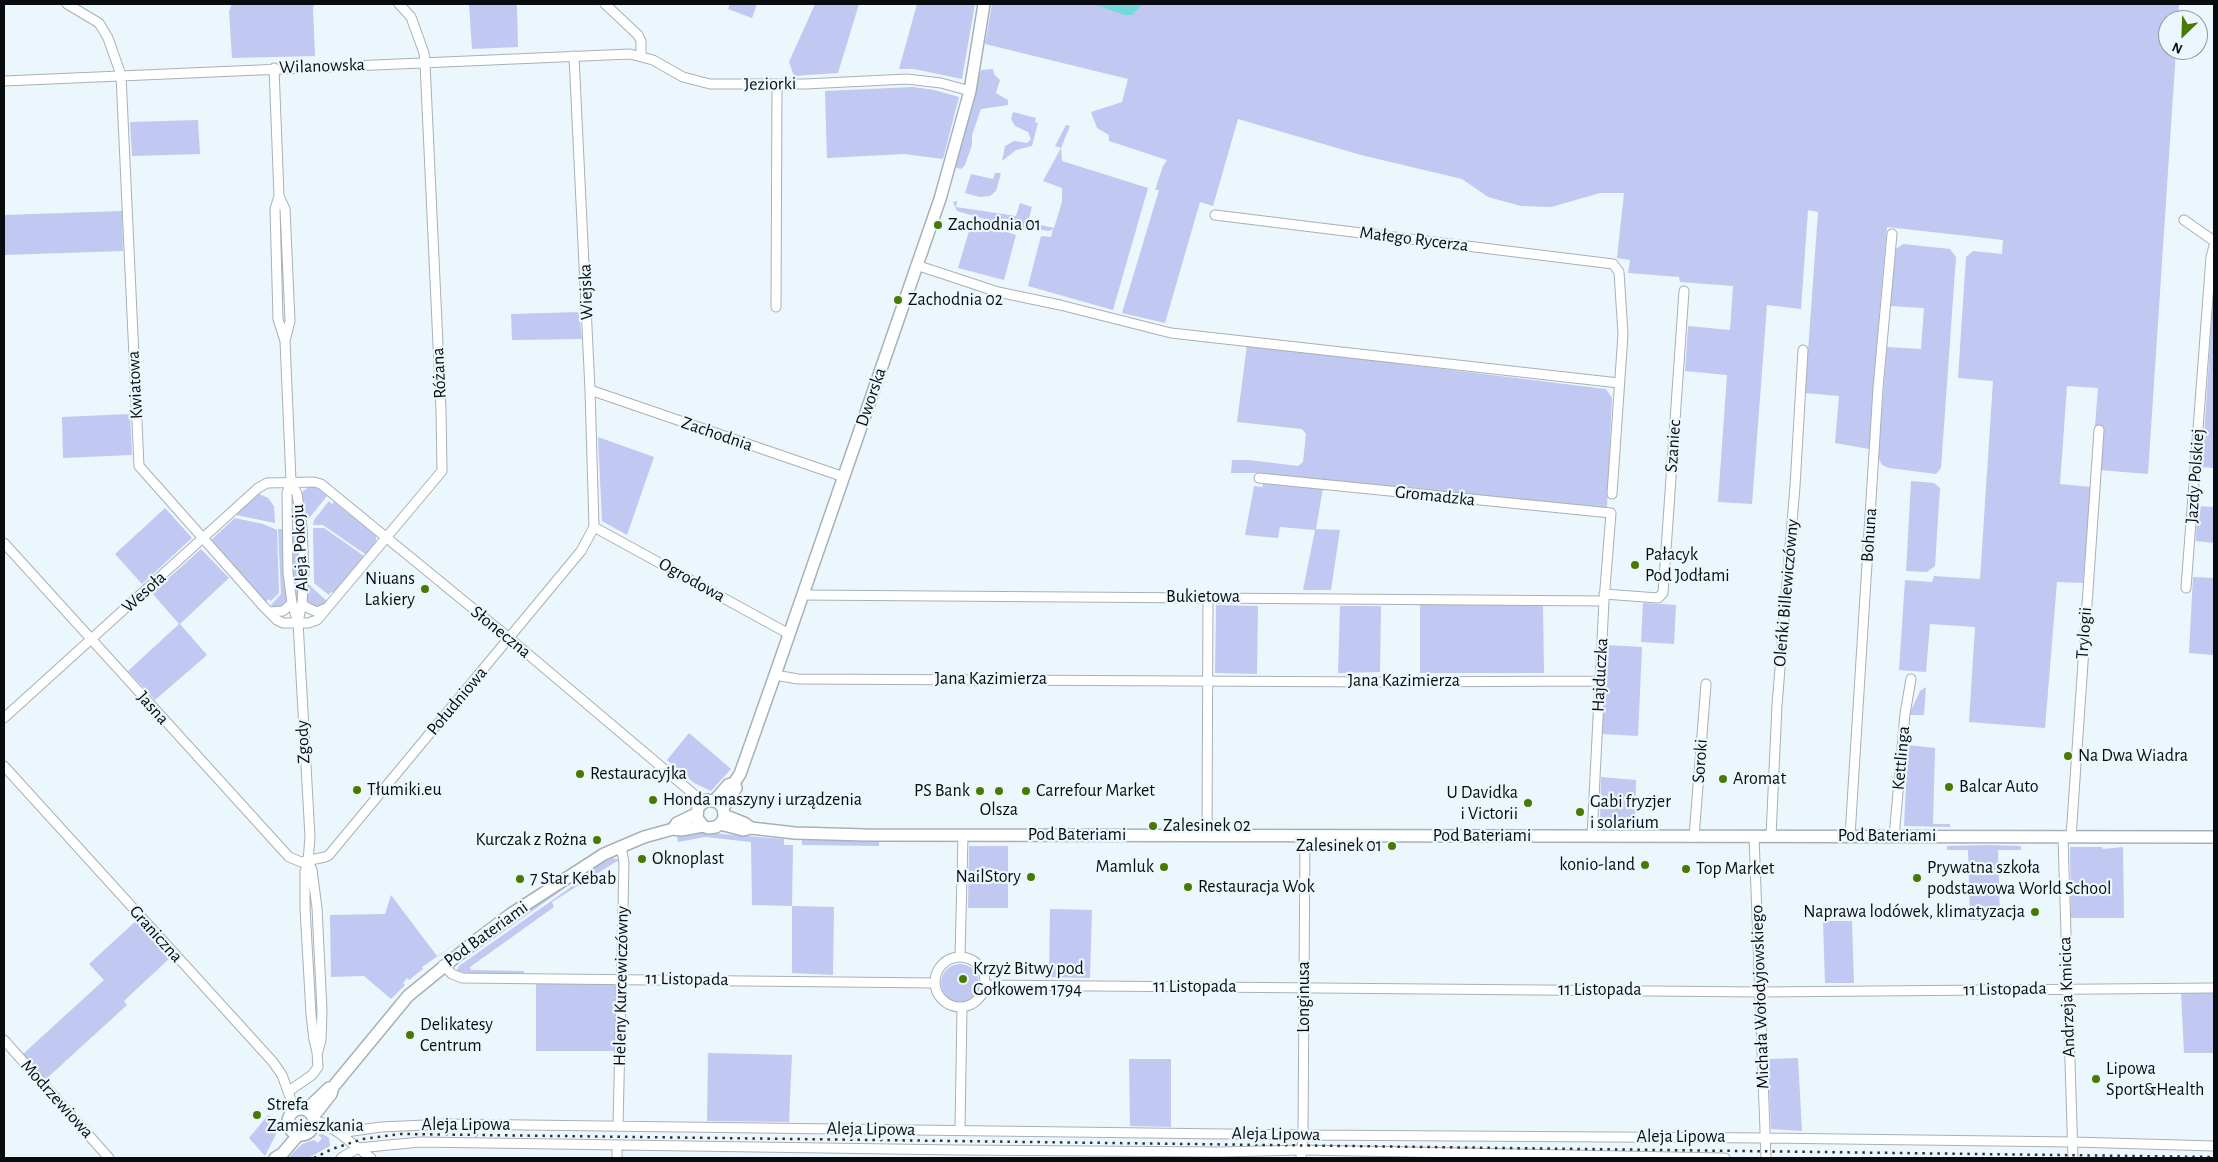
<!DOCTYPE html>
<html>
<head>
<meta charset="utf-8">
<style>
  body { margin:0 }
  #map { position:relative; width:2218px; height:1162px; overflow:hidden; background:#ebf6fd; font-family:"Alegreya Sans",sans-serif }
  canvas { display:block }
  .frame { position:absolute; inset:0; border:5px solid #090c0e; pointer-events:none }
  .north { position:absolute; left:2158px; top:10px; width:50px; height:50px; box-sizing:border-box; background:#ebf6fd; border:1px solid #91989d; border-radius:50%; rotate:204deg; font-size:14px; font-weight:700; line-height:20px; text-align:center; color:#090c0e }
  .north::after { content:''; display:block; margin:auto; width:18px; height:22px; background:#487901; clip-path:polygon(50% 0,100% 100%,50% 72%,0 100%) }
</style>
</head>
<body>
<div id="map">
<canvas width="2218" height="1162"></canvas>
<div class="frame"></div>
<div class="north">N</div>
</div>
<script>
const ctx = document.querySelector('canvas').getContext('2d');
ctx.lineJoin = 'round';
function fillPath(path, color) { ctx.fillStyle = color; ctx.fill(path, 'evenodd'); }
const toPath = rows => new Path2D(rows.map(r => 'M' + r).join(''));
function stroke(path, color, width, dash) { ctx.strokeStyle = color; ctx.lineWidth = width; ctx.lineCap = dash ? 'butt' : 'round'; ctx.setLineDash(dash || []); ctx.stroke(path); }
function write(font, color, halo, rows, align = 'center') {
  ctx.font = font + ' "Alegreya Sans",sans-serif'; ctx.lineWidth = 4.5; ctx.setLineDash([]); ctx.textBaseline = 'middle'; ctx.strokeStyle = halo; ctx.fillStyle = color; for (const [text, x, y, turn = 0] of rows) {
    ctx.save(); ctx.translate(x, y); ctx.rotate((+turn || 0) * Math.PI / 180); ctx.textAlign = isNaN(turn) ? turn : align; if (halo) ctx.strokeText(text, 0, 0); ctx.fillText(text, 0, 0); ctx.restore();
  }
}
fillPath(toPath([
  [232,4,315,4,313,7,315,56,232,58,229,11],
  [469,4,514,4,517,6,518,47,472,49],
  [730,4,757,4,752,18,728,9],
  [815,4,859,4,838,73,794,76,789,62],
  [917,4,975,4,962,79,914,69,899,69],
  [992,4,2179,4,2178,20,2168,20,2168,50,2176,50,2148,474,2099,470,2102,427,2095,426,2098,388,2067,386,2060,484,2091,487,2083,583,2057,582,2045,728,1969,722,1975,627,1930,624,1926,672,1899,670,1905,580,1932,582,1934,576,1980,579,1993,381,1958,378,1966,257,1973,251,2002,254,2003,240,1887,227,1877,342,1871,449,1869,449,1835,443,1839,396,1805,393,1818,212,1808,210,1801,309,1767,305,1752,504,1718,502,1727,375,1685,371,1688,326,1730,330,1733,286,1680,282,1679,277,1628,273,1630,260,1617,258,1624,193,1600,193,1551,207,1521,206,1488,197,1462,179,1361,155,1238,119,1213,206,1200,202,1165,323,1122,313,1159,190,1155,190,1163,166,1167,160,1109,141,1109,135,1097,128,1091,112,1122,102,1128,79,985,44],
  [993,69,994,74,1000,80,996,93,1008,100,1008,105,981,109,972,135,972,145,965,165,961,169,954,167,981,70],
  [913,87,934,90,959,97,943,159,904,154,827,158,825,91],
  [1013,112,1036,118,1035,122,1038,123,1032,146,1016,150,1002,161,1005,146,1014,141,1027,143,1031,139,1028,132,1015,126,1011,119],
  [198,120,200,154,132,156,130,122],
  [1066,125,1070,126,1061,148,1062,161,1148,188,1113,310,1028,286,1041,236,1051,237,1053,229,1049,231,1006,225,957,211,953,202,957,201,956,207,1016,216,1020,203,1032,207,1028,222,1054,228,1062,202,1062,188,1043,181,1061,148,1055,146],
  [995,173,1001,173,996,191,990,196,980,197,965,193,971,174,993,179],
  [122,211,123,251,4,255,4,215],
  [972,221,1016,235,1004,280,958,268],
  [1903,244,1950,249,1956,257,1941,468,1936,474,1889,468,1882,465,1878,457,1887,347,1921,349,1924,308,1890,306,1896,249],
  [2214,283,2214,468,2202,467],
  [579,312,582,339,512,340,511,314],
  [1247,345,1606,389,1612,398,1607,509,1256,473,1231,473,1232,460,1249,460,1298,466,1303,462,1306,434,1302,429,1237,422],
  [130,414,132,455,63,458,62,417],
  [598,437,654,457,627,535,602,521],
  [1264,481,1323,488,1316,529,1340,530,1331,590,1303,590,1315,530,1280,527,1278,538,1245,535,1254,486,1262,487],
  [1911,481,1934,483,1940,488,1935,566,1927,572,1906,571],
  [310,486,317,488,327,496,306,522,301,497,302,492],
  [257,493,268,498,274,506,275,523,236,515],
  [329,501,332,504,334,502,376,536,376,542,368,553,365,554,323,525,313,525,314,520],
  [2197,506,2214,507,2214,543,2196,541],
  [165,508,192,538,142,584,115,554],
  [235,518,263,524,277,530,279,593,271,601,268,599,266,602,211,540],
  [313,528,324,528,364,556,334,593,331,592,329,595,314,583],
  [278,529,282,529,284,573,290,601,286,614,282,617,271,605,281,594],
  [290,529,299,529,302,566,298,612,290,571],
  [201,549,229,578,180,624,207,655,155,700,128,671,179,624,152,593],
  [2193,577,2214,578,2214,655,2189,653],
  [307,583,327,601,320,609,313,607,306,601],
  [1643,603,1676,605,1674,644,1641,642],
  [1216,605,1258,606,1257,674,1215,673],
  [1420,605,1543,605,1544,673,1420,673],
  [1340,606,1381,606,1380,672,1338,673],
  [1607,645,1642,647,1638,736,1602,734],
  [1926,687,1924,715,1909,715,1920,691],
  [689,733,731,769,711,791,694,783,667,760],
  [1908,745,1935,748,1933,824,1950,824,1950,827,1904,826],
  [1601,777,1636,780,1635,825,1600,824],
  [698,832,784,839,784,845,793,845,792,906,834,907,833,975,792,973,792,906,752,905,751,842,705,837,678,842,677,837],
  [802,840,879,842,879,846,802,845],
  [1988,845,2021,846,2021,850,1998,850,2000,919,1970,920,1968,850,1947,850,1947,846],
  [969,846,1008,846,1008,908,968,908],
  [2070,847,2102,847,2103,849,2123,847,2124,918,2071,918],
  [612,858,621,860,619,880,620,863,617,861,552,902,554,907,470,967,471,970,524,971,524,973,485,974,456,972,459,966,588,875,593,867],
  [591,867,586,873,459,963,457,961],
  [391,895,437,956,460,941,422,967,423,969,409,980,407,978,403,983,405,985,391,999,364,976,331,977,330,915,385,914],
  [1050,909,1092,910,1090,978,1049,977],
  [137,920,171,957,124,1001,127,1005,46,1079,23,1054,104,980,89,964],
  [1823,921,1852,921,1854,983,1825,983],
  '941 983a19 19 0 1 1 38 0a19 19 0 1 1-38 0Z',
  [536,983,618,983,618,1051,536,1051],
  [2181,993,2214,993,2213,1053,2184,1053],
  [708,1053,792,1055,789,1122,707,1121],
  [1798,1058,1802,1131,1771,1129,1768,1059],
  [1129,1059,1171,1059,1171,1127,1130,1126],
  [268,1115,280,1126,265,1156,249,1138],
  [323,1134,329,1138,330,1146,308,1158,288,1158,302,1144,314,1140,318,1143,322,1138,318,1135]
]), '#c1c8f2');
fillPath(toPath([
  [1093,4,1139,4,1140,7,1132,15,1125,15]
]), '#74d9d8');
const minor = toPath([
  [67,4,99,23,108,38,121,75,139,466,264,607,277,620,283,623,308,623,317,620,442,471,441,410,425,63,424,53,411,17,399,4],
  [605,4,638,35,641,41,641,55],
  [274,68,279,196,275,209,278,319,285,341],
  [4,81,630,54,653,60,683,77,710,84,805,84,907,79,941,83,970,91],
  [279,196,285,209,290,321,285,341,291,481,287,493,288,573,292,603,297,620],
  [1215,215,1613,264,1619,272,1623,334,1612,494],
  [2184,220,2214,241],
  [916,265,998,292,1060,305,1171,333,1619,383],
  [776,307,777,84],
  [590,390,844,477],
  [1259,478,1611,513,1604,601,1592,836],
  [594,527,789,634],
  [4,543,289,857,301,862,325,857,329,855,581,551,594,527,590,390,574,56],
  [2186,588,2211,257,2214,246],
  [1604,594,1658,598,1663,593,1684,291],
  [803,595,1604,601],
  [302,603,306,607,317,612,326,608],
  [269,612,283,611,292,603],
  [775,675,798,679,1382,682,1599,681],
  [4,718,258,488,267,483,314,482,321,484,509,638,703,802],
  [4,766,273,1062,282,1075,295,1111],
  [1207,835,1208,597],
  [1754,836,1766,1158],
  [1771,836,1777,705,1795,486,1803,350],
  [1850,836,1878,388,1892,234],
  [1694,837,1706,684],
  [1894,837,1905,714,1911,679],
  [2063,837,2073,1158],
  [2071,837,2099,430],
  [308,861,312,870,317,908,322,1010,321,1040,318,1051],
  [960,957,963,836],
  '935 982a25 25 0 1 1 50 0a25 25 0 1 1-50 0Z',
  [443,965,452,974,462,978,935,983],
  [985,985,1760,992,2214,988],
  [4,1040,109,1158],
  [289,1091,312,1075,318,1067,317,1052,314,1040,311,1014,305,908,305,871,308,861,310,837,298,622,302,603,304,571,302,527,297,494,291,481],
  [314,1121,323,1123,339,1133,371,1158],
  [618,1126,624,863,621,846],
  [960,1130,962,1008],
  [339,1133,381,1127,448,1124,1303,1135,1766,1138,2073,1142,2214,1146],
  [341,1158,358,1148,420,1142,958,1150,1220,1152,1303,1150,1725,1158],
  [617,1158,617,1145],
  [1301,1158,1303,1135,1305,836]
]);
const tertiary = toPath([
  [714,801,728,785,734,783],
  [723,808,736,788,734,783,740,774,775,675,940,199,970,91,984,4],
  [724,815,744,823,751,828],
  [720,824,743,830,751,828,795,833,865,835,2214,837],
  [673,829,677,823,696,814],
  '288 1122a13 13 0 1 1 26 0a13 13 0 1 1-26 0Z',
  [306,1110,329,1088],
  [313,1117,331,1094,333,1087,408,996,474,942,511,914,604,854,644,837,673,829,681,830,703,826,708,828,716,827,723,821,724,815,723,808,718,802,707,800,698,807,697,818,703,826],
  [275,1158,282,1154,299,1134]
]);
stroke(minor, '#a7b1b8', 11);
stroke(tertiary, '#a7b1b8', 14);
stroke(minor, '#fff', 9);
stroke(tertiary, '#fff', 11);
stroke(toPath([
  [314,1158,332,1149,363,1139,401,1134,2214,1157]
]), '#2e3235', 2.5, [2.5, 5]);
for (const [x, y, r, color] of [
  [938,225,5,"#487901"],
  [898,300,5,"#487901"],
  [1635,565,5,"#487901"],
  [425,589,5,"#487901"],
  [2068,756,5,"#487901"],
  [580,774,5,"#487901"],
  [1723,779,5,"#487901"],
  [1949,787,5,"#487901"],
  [357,790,5,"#487901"],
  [980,791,5,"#487901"],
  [999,791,5,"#487901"],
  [1026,791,5,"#487901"],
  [653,800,5,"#487901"],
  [1528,803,5,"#487901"],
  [1580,812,5,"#487901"],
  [1153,826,5,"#487901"],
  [597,840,5,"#487901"],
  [1392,846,5,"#487901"],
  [642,859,5,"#487901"],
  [1645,865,5,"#487901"],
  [1164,867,5,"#487901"],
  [1686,869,5,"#487901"],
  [1031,877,5,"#487901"],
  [1917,878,5,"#487901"],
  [520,879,5,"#487901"],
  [1188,887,5,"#487901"],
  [2035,912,5,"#487901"],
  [963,979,5,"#487901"],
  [410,1035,5,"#487901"],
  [2096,1079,5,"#487901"],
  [257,1115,5,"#487901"]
]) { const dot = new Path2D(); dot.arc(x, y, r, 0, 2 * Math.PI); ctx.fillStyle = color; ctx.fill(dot); stroke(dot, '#ebf6fd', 2); }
write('18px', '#090c0e', '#ebf6fd', [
  ["Wilanowska",322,66,-2],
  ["Jeziorki",770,84,-1],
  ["Małego Rycerza",1414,239,7],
  ["Wiejska",586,292,-92],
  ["Różana",439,373,-93],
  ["Kwiatowa",135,385,-93],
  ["Dworska",871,397,-71],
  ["Zachodnia",717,434,19],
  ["Szaniec",1673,446,-86],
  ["Jazdy Polskiej",2195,476,-86],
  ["Gromadzka",1435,496,6],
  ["Bohuna",1869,535,-86],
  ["Aleja Pokoju",300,548,-93],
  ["Ogrodowa",692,580,29],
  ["Wesoła",144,592,-42],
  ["Oleńki Billewiczówny",1786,593,-85],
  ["Bukietowa",1203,597],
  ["Słoneczna",501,632,39],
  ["Trylogii",2084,633,-86],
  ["Hajduczka",1600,675,-87],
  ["Jana Kazimierza",991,679],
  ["Jana Kazimierza",1404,681],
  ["Południowa",457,701,-50],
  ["Jasna",153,708,48],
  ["Zgody",303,742,-93],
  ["Kettlinga",1901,758,-85],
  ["Soroki",1700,761,-86],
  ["Pod Bateriami",1077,835],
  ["Pod Bateriami",1482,836],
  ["Pod Bateriami",1887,836],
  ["Graniczna",156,934,48],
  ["Pod Bateriami",486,934,-36],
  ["11 Listopada",687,979,1],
  ["Heleny Kurcewiczówny",621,986,-89],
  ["11 Listopada",1195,987],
  ["11 Listopada",2005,989,-1],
  ["11 Listopada",1600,990],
  ["Longinusa",1304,997,-90],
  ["Michała Wołodyjowskiego",1760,997,-92],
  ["Andrzeja Kmicica",2067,997,-92],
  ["Modrzewiowa",57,1099,48],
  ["Aleja Lipowa",466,1125],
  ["Aleja Lipowa",871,1129,1],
  ["Aleja Lipowa",1276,1134,1],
  ["Aleja Lipowa",1681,1137]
]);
write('18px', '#090c0e', '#ebf6fd', [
  ["Zachodnia 01",948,225],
  ["Zachodnia 02",908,300],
  ["Pałacyk",1645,555],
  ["Pod Jodłami",1645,576],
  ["Niuans",415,579,"right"],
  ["Lakiery",415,600,"right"],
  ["Na Dwa Wiadra",2078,756],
  ["Restauracyjka",590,774],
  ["Aromat",1733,779],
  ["Balcar Auto",1959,787],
  ["Tłumiki.eu",367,790],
  ["PS Bank",970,791,"right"],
  ["Carrefour Market",1036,791],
  ["U Davidka",1518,793,"right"],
  ["i Victorii",1518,814,"right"],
  ["Honda maszyny i urządzenia",663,800],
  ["Gabi fryzjer",1590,802],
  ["i solarium",1590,823],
  ["Olsza",999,810,"center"],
  ["Zalesinek 02",1163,826],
  ["Kurczak z Rożna",587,840,"right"],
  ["Zalesinek 01",1382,846,"right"],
  ["Oknoplast",652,859],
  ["konio-land",1635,865,"right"],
  ["Mamluk",1154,867,"right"],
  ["Prywatna szkoła",1927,868],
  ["podstawowa World School",1927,889],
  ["Top Market",1696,869],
  ["NailStory",1021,877,"right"],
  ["7 Star Kebab",530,879],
  ["Restauracja Wok",1198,887],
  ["Naprawa lodówek, klimatyzacja",2025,912,"right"],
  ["Krzyż Bitwy pod",973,969],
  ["Gołkowem 1794",973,990],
  ["Delikatesy",420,1025],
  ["Centrum",420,1046],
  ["Lipowa",2106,1069],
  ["Sport&Health",2106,1090],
  ["Strefa",267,1105],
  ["Zamieszkania",267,1126]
], 'left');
</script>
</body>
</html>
